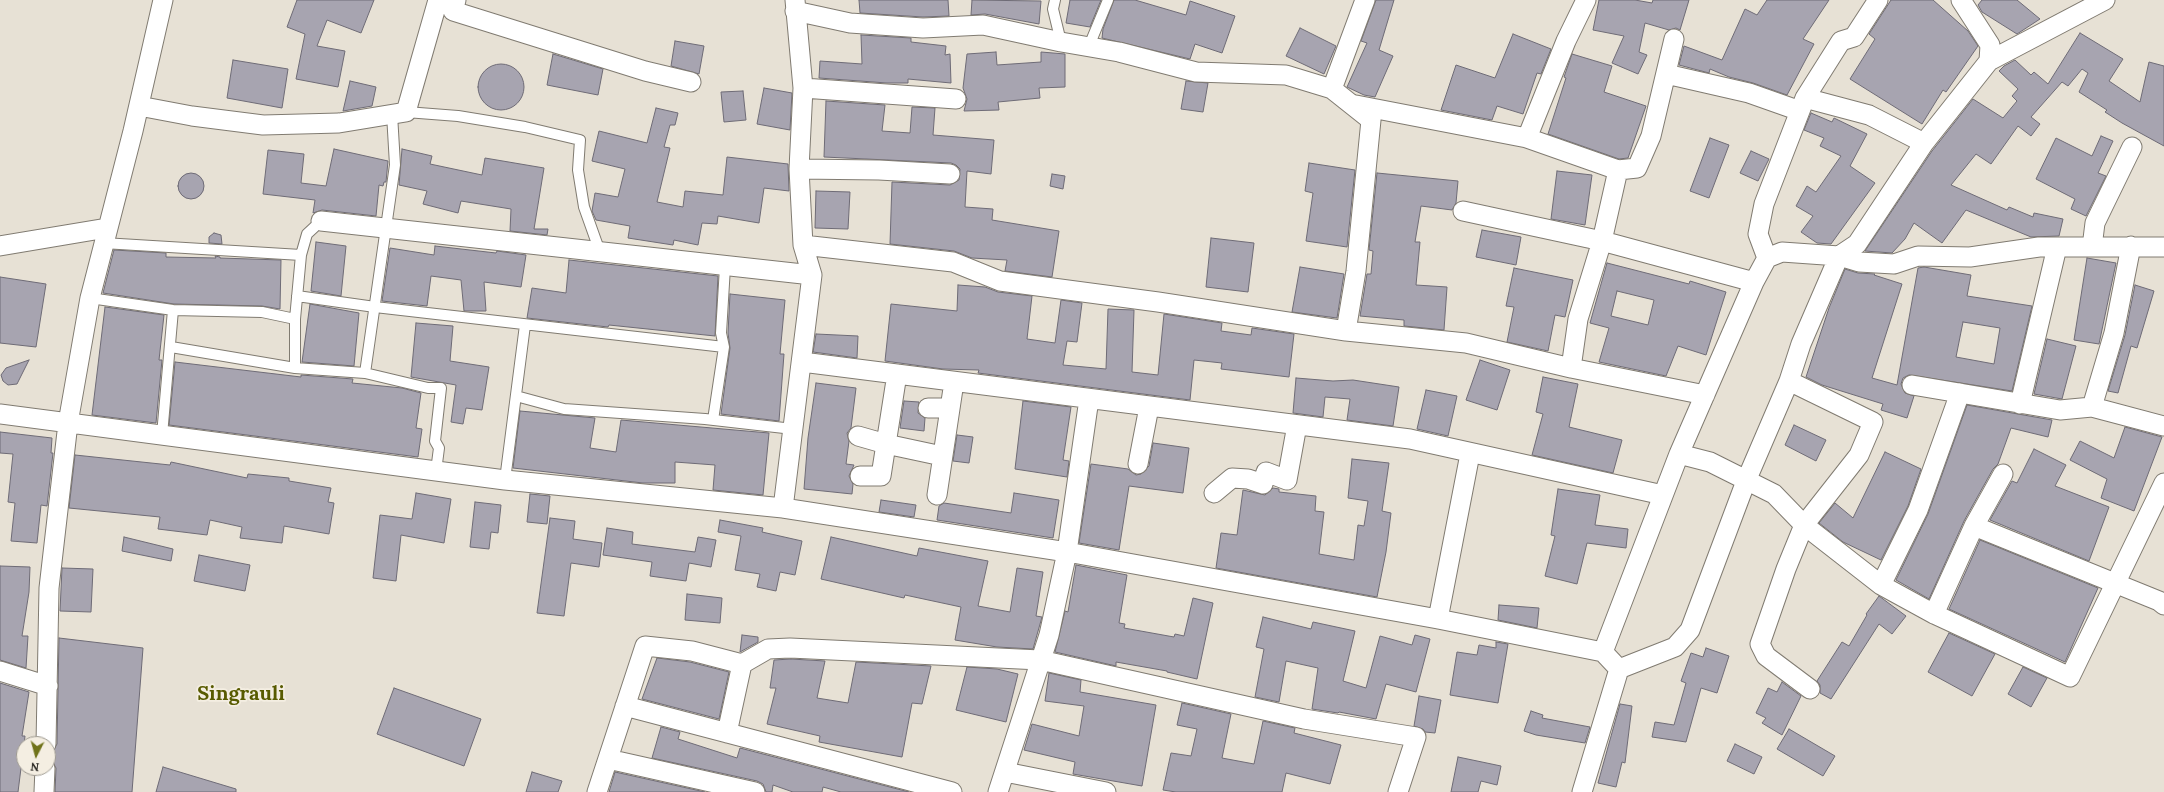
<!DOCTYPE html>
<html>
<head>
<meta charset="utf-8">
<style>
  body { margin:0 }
  #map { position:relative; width:2164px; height:792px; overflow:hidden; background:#e7e1d5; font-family:Lora,serif }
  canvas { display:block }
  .north { position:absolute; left:16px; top:736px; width:40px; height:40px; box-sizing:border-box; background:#f4eee2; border:1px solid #9e9a91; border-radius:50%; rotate:186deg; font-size:11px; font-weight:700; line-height:16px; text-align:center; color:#1e1c18 }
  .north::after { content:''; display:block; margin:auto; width:14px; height:18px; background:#70731a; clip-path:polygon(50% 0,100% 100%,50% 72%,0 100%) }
</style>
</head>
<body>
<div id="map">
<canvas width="2164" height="792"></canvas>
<div class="north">N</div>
</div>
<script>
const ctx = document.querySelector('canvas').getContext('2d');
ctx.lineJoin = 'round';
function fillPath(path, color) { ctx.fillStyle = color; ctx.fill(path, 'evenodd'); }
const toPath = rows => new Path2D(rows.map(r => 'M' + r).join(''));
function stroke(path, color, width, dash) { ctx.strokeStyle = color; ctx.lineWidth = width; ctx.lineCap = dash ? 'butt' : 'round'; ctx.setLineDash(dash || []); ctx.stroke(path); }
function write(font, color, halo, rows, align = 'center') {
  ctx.font = font + ' Lora,serif'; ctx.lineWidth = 3.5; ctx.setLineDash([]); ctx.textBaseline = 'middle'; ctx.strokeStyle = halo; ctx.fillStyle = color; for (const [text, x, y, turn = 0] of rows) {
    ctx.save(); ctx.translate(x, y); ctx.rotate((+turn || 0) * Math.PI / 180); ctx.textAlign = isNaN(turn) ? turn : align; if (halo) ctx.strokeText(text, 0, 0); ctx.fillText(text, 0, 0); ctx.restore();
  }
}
const building = toPath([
  [297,0,374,0,361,33,327,20,317,46,345,51,338,87,296,79,305,34,287,27,297,0],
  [859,0,948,0,949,16,923,17,860,13,859,0],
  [972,0,1041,1,1039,24,985,14,971,15,972,0],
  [1070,0,1101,0,1090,27,1066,23,1070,0],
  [1114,0,1135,0,1186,15,1190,1,1235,16,1222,53,1195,44,1190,59,1102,38,1103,29,1114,0],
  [1376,0,1394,0,1379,50,1393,56,1375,97,1364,95,1347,87,1367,43,1361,41,1376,0],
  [1599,0,1635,0,1652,3,1653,0,1689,0,1680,30,1676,28,1669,30,1645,23,1639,52,1647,55,1638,74,1612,63,1624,36,1593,30,1599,0],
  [1767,0,1829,0,1803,39,1814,44,1787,95,1753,83,1729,77,1710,69,1709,73,1679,65,1684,46,1722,60,1745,9,1757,15,1767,0],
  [1891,0,1933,0,1968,31,1978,46,1946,92,1943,90,1922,124,1850,79,1875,39,1869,34,1891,0],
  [1982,0,2017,0,2040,19,2017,34,1982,12,1978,5,1982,0],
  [1300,28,1336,46,1324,74,1286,56,1300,28],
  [2080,33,2123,59,2109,81,2140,102,2149,62,2164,66,2164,146,2122,123,2105,112,2107,110,2079,92,2088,73,2082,69,2068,86,2062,82,2031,117,2040,124,2031,136,2018,126,1991,164,1976,154,1951,185,2007,210,2009,207,2033,217,2034,213,2063,219,2059,236,2031,237,1966,210,1942,243,1914,223,1905,239,1892,253,1865,251,1932,151,1973,99,2003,118,2017,101,2012,96,2018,89,1999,71,2004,66,2015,60,2031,75,2034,72,2048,84,2080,33],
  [1513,34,1551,49,1541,74,1537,73,1523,114,1497,106,1492,120,1441,110,1456,65,1495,78,1513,34],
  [861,35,911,38,911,42,946,46,945,55,950,54,951,83,908,79,908,83,887,83,819,78,820,61,862,64,861,35],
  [675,41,704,46,699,74,671,66,675,41],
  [996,52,997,65,1041,62,1041,52,1065,54,1065,87,1039,88,1040,98,998,102,999,110,964,111,967,99,963,88,967,54,996,52],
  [553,54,603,69,598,95,547,85,553,54],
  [1572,54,1612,66,1604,92,1646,106,1628,158,1619,159,1548,134,1566,78,1564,77,1572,54],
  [233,60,288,69,282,108,227,98,233,60],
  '478 87a23 23 0 1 1 46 0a23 23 0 1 1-46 0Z',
  [350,81,376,87,372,106,343,111,350,81],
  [1186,81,1208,83,1203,112,1181,109,1186,81],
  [764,88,792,93,790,130,757,124,764,88],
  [743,91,746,120,724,122,721,92,743,91],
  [826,101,885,105,882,131,910,133,912,107,935,108,933,135,994,140,991,174,967,171,965,207,993,209,992,220,1059,231,1052,277,1005,271,1007,260,972,258,954,251,890,244,892,182,950,185,959,180,960,169,956,165,951,163,824,157,826,101],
  [656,108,678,113,675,125,670,125,664,147,670,148,657,202,683,207,685,191,723,195,727,157,788,164,789,191,764,188,759,223,718,216,717,224,702,223,698,245,674,240,673,245,628,238,630,226,596,220,592,211,595,193,618,197,625,169,592,161,599,131,647,143,656,108],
  [1811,113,1832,122,1834,118,1867,134,1850,166,1875,183,1831,244,1817,243,1801,232,1813,216,1796,206,1807,186,1816,192,1841,156,1820,146,1824,138,1804,130,1811,113],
  [2101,136,2113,141,2098,173,2106,176,2086,216,2071,209,2075,199,2036,179,2056,138,2092,156,2101,136],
  [1710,138,1729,145,1709,198,1690,191,1710,138],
  [334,149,388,161,386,182,384,182,383,186,379,185,376,216,322,210,313,213,315,200,263,194,268,150,304,154,301,183,326,186,334,149],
  [402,149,432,156,430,164,482,175,485,158,544,168,534,229,548,229,547,235,510,231,511,209,461,201,458,213,423,204,427,191,399,185,402,149],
  [1751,151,1769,159,1758,181,1740,173,1751,151],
  [1309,163,1355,170,1347,247,1306,241,1313,193,1305,191,1309,163],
  [1557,171,1592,175,1585,225,1551,219,1557,171],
  '178 186a13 13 0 1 1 26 0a13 13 0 1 1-26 0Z',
  [1377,173,1458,181,1456,203,1452,210,1421,206,1415,242,1420,242,1416,285,1447,287,1444,330,1404,326,1404,320,1360,316,1367,274,1371,274,1373,251,1369,250,1377,173],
  [1052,174,1065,176,1063,189,1050,186,1052,174],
  [816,191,850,192,848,229,815,228,816,191],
  [1482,230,1521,237,1516,265,1476,257,1482,230],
  [214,233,221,235,222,244,209,243,209,237,214,233],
  [1211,238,1254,243,1248,292,1206,287,1211,238],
  [316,242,346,246,341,296,311,291,316,242],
  [435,246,496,253,497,251,526,255,521,287,484,282,486,311,464,311,461,280,431,276,427,306,382,301,390,248,434,255,435,246],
  [114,250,166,253,166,257,216,258,215,256,220,257,220,258,281,260,280,309,262,306,174,304,103,293,114,250],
  [2087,258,2116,263,2099,344,2074,340,2087,258],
  [569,260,718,276,715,336,609,325,608,327,527,318,532,288,566,293,569,260],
  [1607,263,1689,284,1690,281,1726,292,1706,355,1678,346,1666,376,1599,362,1609,328,1590,323,1607,263],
  [1617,291,1654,300,1648,325,1611,316,1617,291],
  [1300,267,1344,274,1337,318,1292,312,1300,267],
  [1924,267,1971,275,1967,296,2032,306,2012,391,1909,375,1903,378,1901,384,1905,393,1914,396,1907,418,1881,410,1883,404,1822,385,1806,377,1829,308,1845,269,1858,273,1875,274,1874,275,1902,284,1872,378,1897,385,1918,268,1924,267],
  [1963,322,2000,328,1994,364,1956,357,1963,322],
  [1514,268,1573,280,1565,317,1555,315,1548,351,1507,342,1514,307,1506,306,1514,268],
  [0,277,46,284,36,347,0,343,0,277],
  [958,285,985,287,998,292,1032,296,1027,339,1055,343,1061,300,1082,303,1077,342,1067,341,1063,365,1106,369,1108,309,1134,310,1132,372,1158,375,1164,314,1222,323,1221,331,1251,335,1252,328,1294,334,1289,377,1221,369,1222,363,1194,360,1190,400,978,373,979,370,943,369,885,361,891,304,957,311,958,285],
  [2135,285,2154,291,2137,348,2131,346,2118,393,2108,391,2125,335,2135,285],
  [730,294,785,300,780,354,784,354,779,421,721,414,730,348,728,333,730,294],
  [310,304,359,313,354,366,302,362,310,304],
  [105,307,164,315,159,360,162,360,156,423,92,415,105,307],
  [416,323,453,326,450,361,489,367,482,410,466,408,463,424,451,422,456,385,411,377,416,323],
  [816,334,858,336,857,358,813,352,816,334],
  [2047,339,2076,346,2062,399,2034,394,2047,339],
  [29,360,17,384,8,385,3,381,1,375,6,368,29,360],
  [1480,360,1510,370,1497,410,1466,400,1480,360],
  [175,362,301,377,301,375,353,379,352,383,402,388,421,393,416,428,422,429,418,457,169,425,175,362],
  [1543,377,1578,384,1569,427,1622,440,1613,473,1532,455,1543,414,1536,412,1543,377],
  [1296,378,1333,381,1353,380,1399,387,1393,426,1347,420,1350,399,1325,397,1323,417,1293,413,1296,378],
  [816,383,856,388,851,428,847,433,849,441,846,464,854,465,849,476,853,484,852,494,804,489,808,438,816,383],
  [1426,390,1457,396,1448,436,1417,429,1426,390],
  [904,401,919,402,918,413,925,418,924,431,900,428,904,401],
  [1023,401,1071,407,1063,460,1069,461,1067,477,1015,469,1023,401],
  [1967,405,2052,420,2048,437,2011,428,1998,464,1993,469,1964,521,1929,599,1896,580,1928,514,1967,405],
  [520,411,595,418,590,448,616,452,621,420,769,433,763,495,713,490,715,465,675,462,675,483,643,483,513,468,520,411],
  [1794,425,1826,440,1816,461,1785,445,1794,425],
  [2125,427,2162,437,2134,511,2101,498,2107,479,2070,460,2080,441,2114,458,2125,427],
  [0,432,52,438,51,453,53,453,47,506,41,505,37,543,11,541,15,503,8,502,13,454,0,453,0,432],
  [957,435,973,437,969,463,953,461,957,435],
  [1153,443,1189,448,1183,493,1129,486,1119,550,1079,543,1091,464,1128,469,1136,475,1141,474,1149,466,1153,443],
  [2034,449,2066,465,2055,486,2109,507,2089,561,1990,520,2012,481,2017,483,2034,449],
  [1885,452,1921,469,1908,506,1881,560,1843,542,1819,523,1835,503,1853,518,1885,452],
  [75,455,170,465,171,462,247,478,248,474,289,478,289,481,331,488,328,502,334,503,329,534,284,526,282,543,240,538,242,527,210,520,207,535,158,529,160,517,69,508,75,455],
  [1352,459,1389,463,1382,511,1391,513,1386,552,1377,597,1216,568,1221,533,1237,535,1243,490,1265,495,1273,488,1279,489,1279,492,1316,496,1315,511,1324,512,1319,554,1354,560,1358,525,1364,526,1368,501,1348,498,1352,459],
  [1558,489,1600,495,1595,525,1628,529,1626,548,1587,543,1577,584,1545,576,1555,536,1551,535,1558,489],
  [416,493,451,499,444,543,401,535,396,581,373,578,380,515,412,519,416,493],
  [1014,493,1059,500,1053,538,937,520,939,506,944,503,1011,513,1014,493],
  [530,494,550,496,547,524,527,522,530,494],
  [881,500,916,505,914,517,879,512,881,500],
  [475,502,501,505,498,533,491,532,489,549,470,547,475,502],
  [550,518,575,521,573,539,602,543,599,567,571,563,564,616,537,613,550,518],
  [720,520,763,528,762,532,802,541,795,575,780,572,776,591,757,587,760,574,735,570,741,536,718,532,720,520],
  [607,528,633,532,632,544,695,552,698,537,716,540,711,567,689,563,686,581,650,576,652,562,603,555,607,528],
  [124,537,173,549,171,561,122,551,124,537],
  [831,537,917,556,919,548,988,561,978,606,1010,612,1017,568,1043,572,1036,616,1042,617,1033,649,997,647,955,640,961,607,905,595,904,598,821,579,831,537],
  [1980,540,2098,588,2065,662,1949,609,1980,540],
  [199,555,250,565,245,591,194,581,199,555],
  [1076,565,1127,575,1119,623,1125,624,1124,628,1174,637,1175,634,1184,636,1193,598,1213,603,1197,679,1167,672,1167,671,1116,662,1116,666,1055,652,1065,611,1068,612,1076,565],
  [0,566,30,567,29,592,22,636,28,636,26,668,0,660,0,566],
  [62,568,93,569,91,612,60,611,62,568],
  [687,594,722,598,720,623,685,620,687,594],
  [1879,596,1906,616,1892,634,1879,624,1831,699,1820,693,1820,685,1817,681,1842,642,1849,646,1867,615,1866,614,1879,596],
  [1499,605,1539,608,1537,628,1498,620,1499,605],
  [1263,617,1311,629,1313,622,1355,631,1343,681,1366,688,1380,636,1412,645,1415,635,1430,639,1416,692,1386,684,1376,719,1339,712,1338,713,1312,709,1318,668,1286,661,1279,702,1255,697,1264,649,1256,647,1263,617],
  [1949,633,1995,654,1972,696,1928,672,1949,633],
  [742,635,758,637,758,642,740,652,742,635],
  [59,638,143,648,132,792,55,792,56,768,51,759,52,753,57,744,59,638],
  [1496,642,1508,644,1498,703,1450,695,1457,652,1477,655,1479,645,1496,648,1496,642],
  [1706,648,1729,656,1717,693,1701,688,1686,742,1652,737,1655,722,1674,725,1686,683,1681,681,1691,653,1703,657,1706,648],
  [657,658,690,662,729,672,719,719,642,699,657,658],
  [791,659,825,661,817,698,848,703,856,662,931,666,922,704,912,703,902,757,819,742,820,736,767,724,776,688,770,688,774,660,791,659],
  [967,667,997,669,1018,674,1006,722,956,710,967,667],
  [2023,667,2047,678,2031,707,2008,694,2023,667],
  [1049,673,1081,680,1080,692,1156,705,1142,786,1073,774,1075,762,1024,750,1032,724,1079,736,1084,706,1045,701,1049,673],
  [1782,682,1801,696,1782,735,1762,723,1766,718,1756,713,1768,688,1777,692,1782,682],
  [0,683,29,692,22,736,25,736,18,792,0,792,0,683],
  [394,688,481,719,464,766,377,734,394,688],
  [1419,696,1441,700,1435,733,1425,732,1423,729,1414,726,1419,696],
  [1182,703,1231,714,1222,758,1254,764,1263,721,1295,728,1294,733,1341,745,1330,784,1286,773,1282,792,1176,792,1163,790,1171,753,1191,756,1197,729,1177,725,1182,703],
  [1620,704,1632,706,1625,763,1622,762,1616,787,1598,783,1620,704],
  [1531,711,1543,715,1542,718,1590,727,1585,743,1536,735,1524,731,1531,711],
  [661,727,680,732,678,739,737,758,740,748,909,792,841,792,823,787,822,792,793,792,773,785,772,792,766,792,763,784,757,781,652,758,661,727],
  [1789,729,1835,756,1823,776,1777,749,1789,729],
  [1735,744,1762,757,1754,774,1727,761,1735,744],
  [1458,757,1501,766,1497,785,1481,781,1478,792,1451,792,1458,757],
  [163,767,236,789,236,792,156,792,163,767],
  [532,772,562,781,558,792,526,792,532,772],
  [615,772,705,792,609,792,615,772]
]);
fillPath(building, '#a7a4b0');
stroke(building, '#6e6b76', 1);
const service = toPath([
  [1055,0,1053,9,1061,42],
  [1089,46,1108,0],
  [406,112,458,116,525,127,580,140,578,170,584,207,600,252],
  [103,243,301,255],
  [297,296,375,307,724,347],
  [90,298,173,310,262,312,295,319],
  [171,347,295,368,365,373,428,388,441,388,435,441,439,448,436,471],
  [295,368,295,319,301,255,307,234,321,221],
  [365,373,395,165,392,114],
  [516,396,564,409,705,419,793,429],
  [713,420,724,347,721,333,725,267],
  [162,435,173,310],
  [505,480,525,325]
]);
const minor = toPath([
  [456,0,453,11,645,71,691,82],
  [1586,0,1566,41,1527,138,1618,170],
  [1961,0,1990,45,1989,61],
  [795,11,850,23,923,28,983,25,1061,42,1119,52,1196,72,1286,75,1332,89,1371,120,1356,271,1346,331],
  [1666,74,1749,93,1800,111],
  [803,88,956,99],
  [1332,89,1365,0],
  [1805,98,1869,115,1924,143],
  [1356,105,1527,138],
  [139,106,192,116,263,125,339,123,406,112,438,0],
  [799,169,879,170,950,174],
  [1463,211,1602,241,1754,282],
  [321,221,812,275],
  [803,245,953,262,1000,281,1158,302,1346,331,1466,343,1571,368,1705,395],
  [0,246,107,228],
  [2092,247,2095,223,2132,147],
  [1767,258,1758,234,1764,204,1805,98,1841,41,1854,37,1878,0],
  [802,362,1410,439,1663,495],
  [1571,368,1578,319,1602,241,1618,170,1637,168,1651,136,1674,39],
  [1789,381,1873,422,1859,455,1804,525,1786,569,1760,644,1766,656,1810,689],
  [1912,385,2060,410,2092,407,2164,426],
  [2020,404,2057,247],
  [2092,407,2114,333,2131,246],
  [928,408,950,408],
  [0,414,505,480,783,508,1067,552,1438,619,1603,652,1619,669],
  [858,436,886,444,942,456],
  [1679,454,1710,462,1774,494,1804,525,1881,585,1934,614,2070,677,2164,483],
  [1138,464,1149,407],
  [860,476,881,476,897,374],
  [1214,493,1232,478,1248,479,1263,484,1266,472,1287,480,1297,425],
  [937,495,954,382],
  [783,508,812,275,803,245,799,169,803,88,795,0],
  [1974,526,2159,601,2164,605],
  [1881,585,1918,510,1960,393],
  [1934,614,1974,526,2003,474],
  [1438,619,1470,454],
  [1603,652,1679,454,1754,282,1767,258,1782,252,1839,256,1857,244,1924,143,1989,61,2105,0],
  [1619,669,1675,647,1690,630,1746,481,1789,381,1801,344,1839,256,1859,262,1894,264,1918,256,1970,257,2039,247,2164,247],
  [0,671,48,686],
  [625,706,952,792],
  [727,733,742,664],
  [46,744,49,588,68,423,90,298,133,131,163,0],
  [608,759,755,792],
  [1005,772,1106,792],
  [44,792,45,768],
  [597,792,645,646,692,651,742,664,768,649,790,648,1040,660,1304,719,1416,737,1398,792],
  [998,792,1049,635,1067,552,1089,399],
  [1582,792,1619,669]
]);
stroke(service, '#807b71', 12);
stroke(minor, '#807b71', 21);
stroke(service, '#fff', 10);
stroke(minor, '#fff', 19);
write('bold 20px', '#585b01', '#f4eee2', [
  ["Singrauli",241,694]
]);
</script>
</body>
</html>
